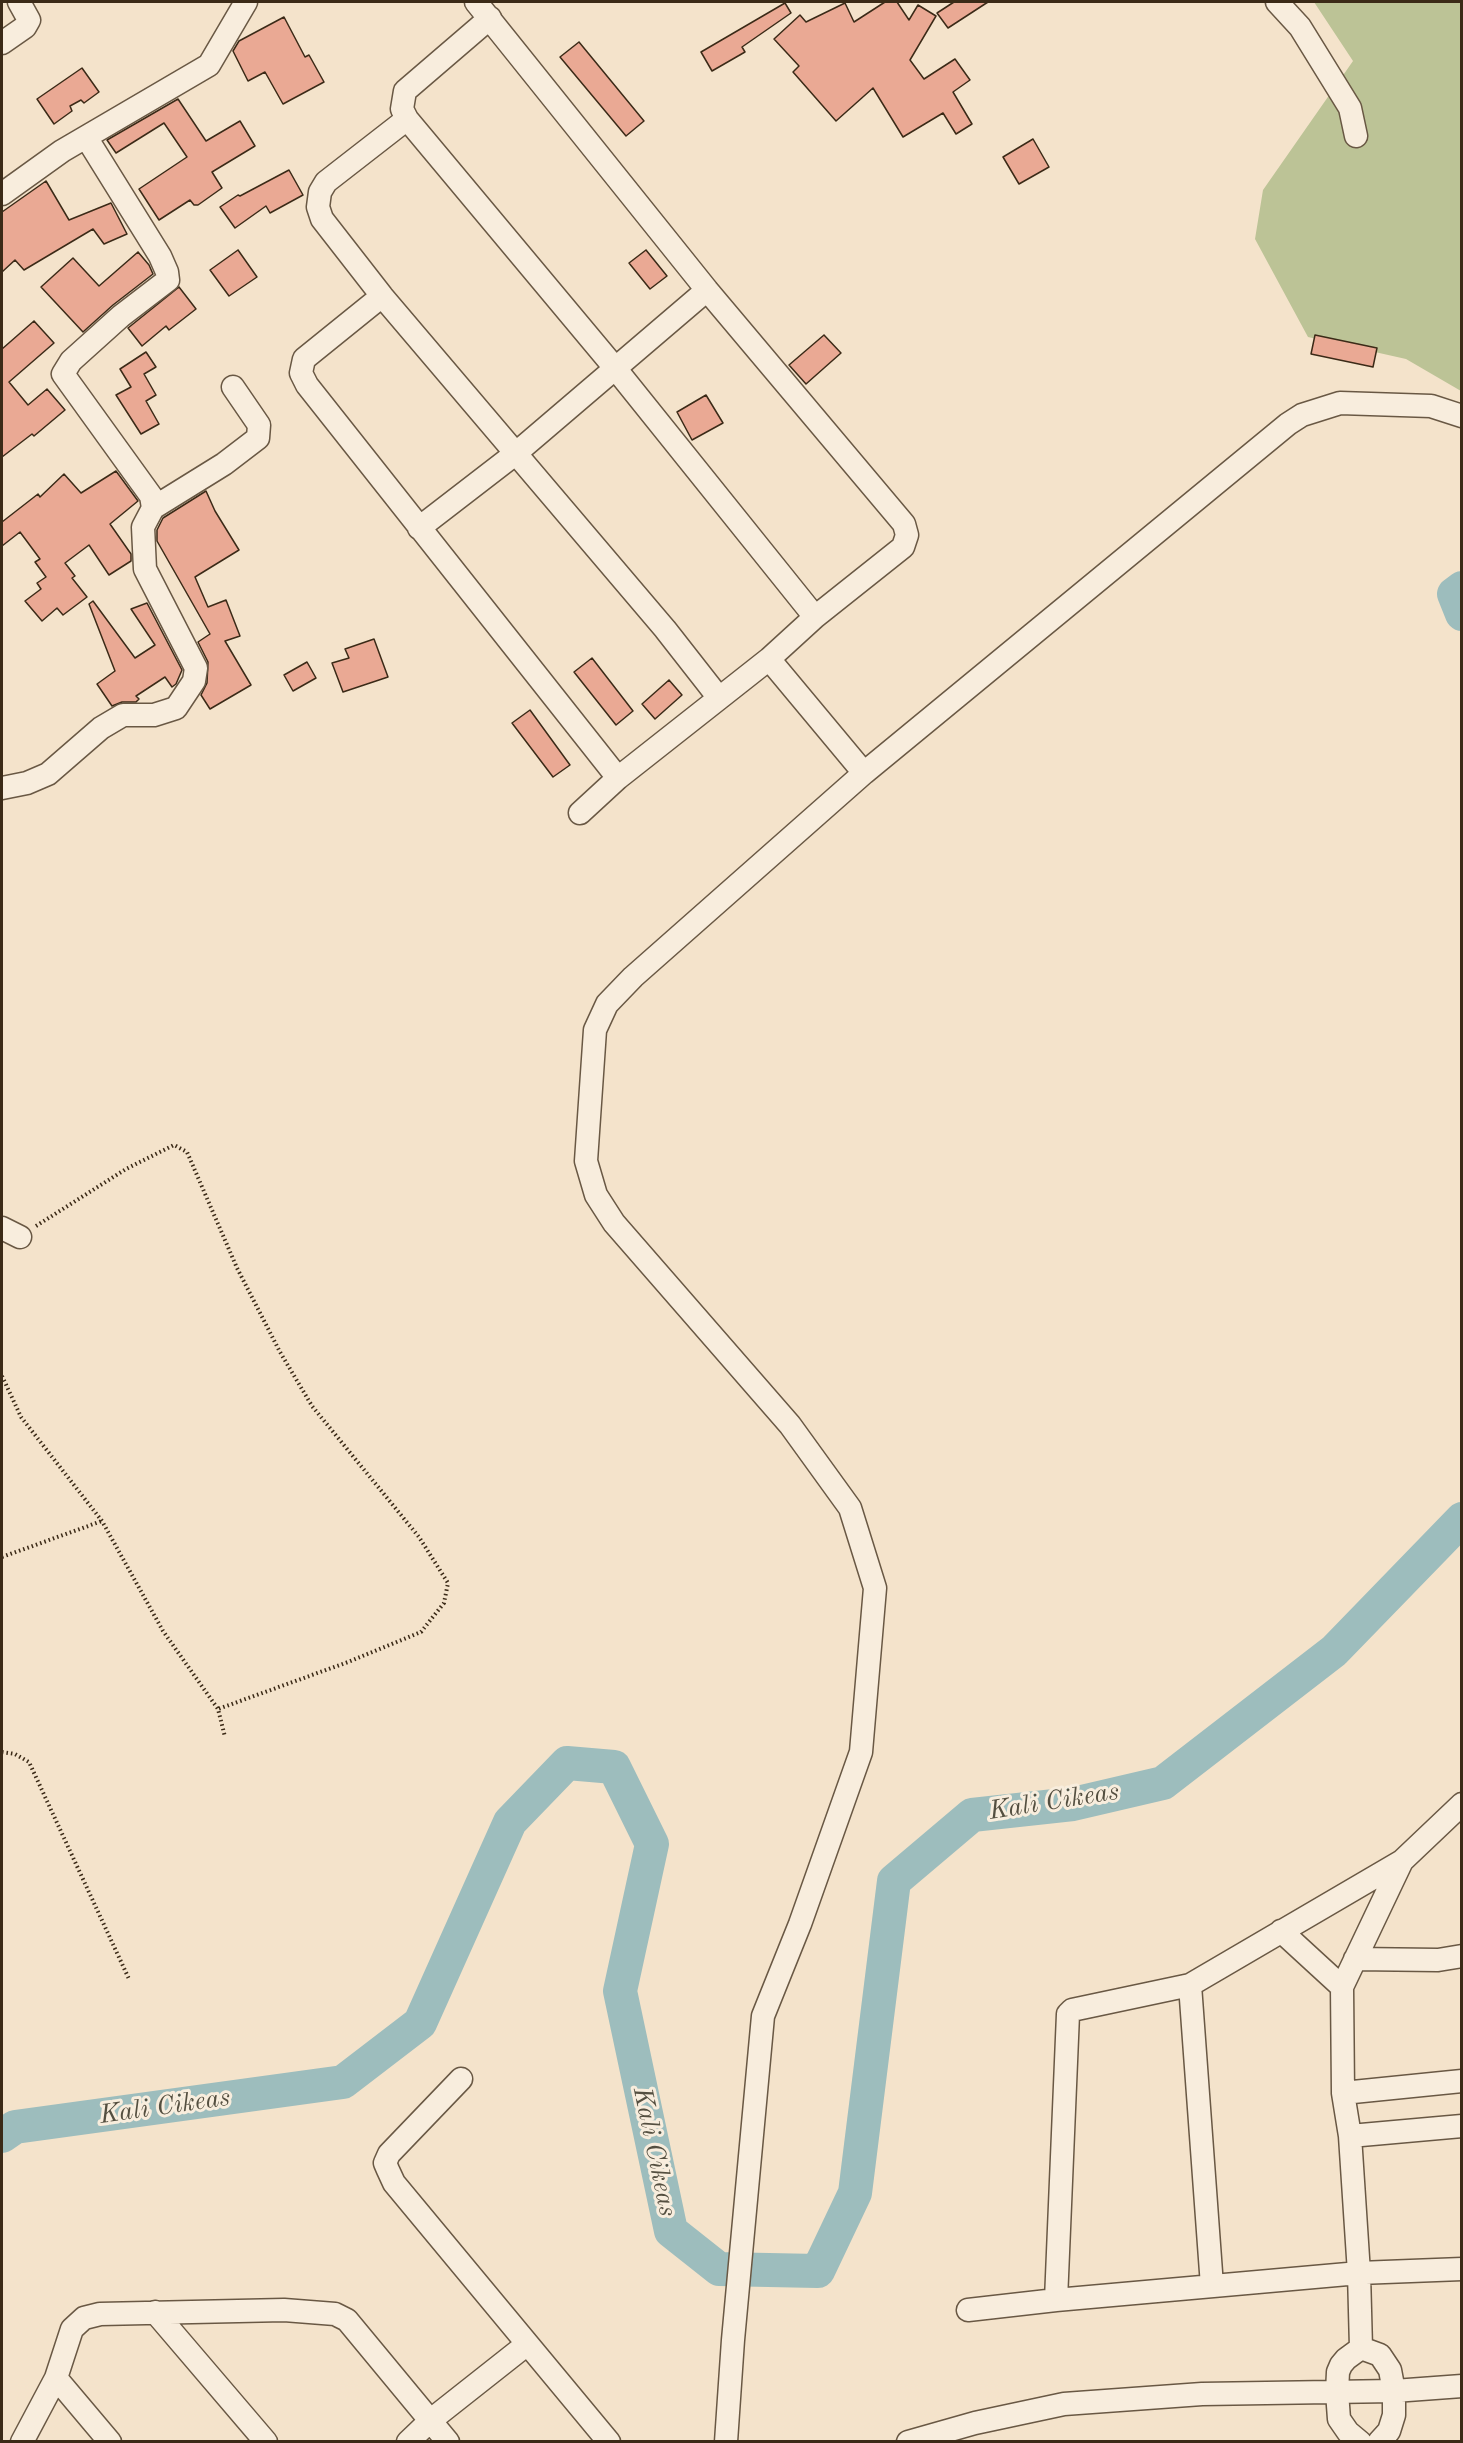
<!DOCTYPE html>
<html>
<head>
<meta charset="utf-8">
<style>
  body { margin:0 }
  #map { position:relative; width:1463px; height:2443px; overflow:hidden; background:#f4e3cb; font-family:"Old Standard TT",serif }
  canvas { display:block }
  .frame { position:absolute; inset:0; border:3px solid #3b2a17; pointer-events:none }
</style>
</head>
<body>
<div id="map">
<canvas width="1463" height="2443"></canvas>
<div class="frame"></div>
</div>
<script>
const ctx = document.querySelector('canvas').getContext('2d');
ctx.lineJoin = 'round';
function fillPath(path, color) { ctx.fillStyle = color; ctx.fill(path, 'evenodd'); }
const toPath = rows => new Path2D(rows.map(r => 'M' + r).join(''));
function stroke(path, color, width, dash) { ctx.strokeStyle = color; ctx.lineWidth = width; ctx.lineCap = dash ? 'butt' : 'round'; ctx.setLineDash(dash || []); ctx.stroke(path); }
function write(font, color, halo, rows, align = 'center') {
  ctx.font = font + ' "Old Standard TT",serif'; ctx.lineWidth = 6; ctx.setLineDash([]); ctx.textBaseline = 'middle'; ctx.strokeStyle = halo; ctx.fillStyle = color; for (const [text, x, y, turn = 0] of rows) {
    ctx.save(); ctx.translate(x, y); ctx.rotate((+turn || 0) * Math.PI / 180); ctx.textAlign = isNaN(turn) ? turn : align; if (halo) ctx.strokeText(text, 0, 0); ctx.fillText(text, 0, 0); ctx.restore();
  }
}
fillPath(toPath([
  [1314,2,1461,2,1461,391,1406,359,1308,337,1255,239,1263,190,1353,61]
]), '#bcc396');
stroke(toPath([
  [1462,588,1454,594,1462,614],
  [2,2136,15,2127,343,2082,420,2023,510,1822,567,1763,614,1767,652,1844,620,1991,671,2231,719,2269,818,2271,855,2193,894,1881,972,1815,1073,1804,1163,1783,1334,1651,1462,1519]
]), '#9dbdbd', 34);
const building = toPath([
  [885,2,897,2,909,20,918,5,936,16,910,60,924,79,955,59,970,80,953,92,972,124,956,134,943,113,903,137,873,88,836,121,793,72,799,66,774,39,800,15,806,22,845,3,854,22,885,2],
  [954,2,988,2,948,28,937,13,954,2],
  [785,3,791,13,742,47,745,52,712,71,701,52,785,3],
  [284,17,305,57,309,55,324,82,283,104,265,72,248,81,233,51,239,41,284,17],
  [579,42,644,121,626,136,560,57,579,42],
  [82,68,99,92,84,103,81,100,70,106,72,111,54,124,37,99,82,68],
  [178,99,206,141,240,121,255,146,212,172,222,188,198,205,194,205,190,200,159,220,139,189,187,157,164,123,116,153,107,140,178,99],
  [1033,139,1049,167,1019,184,1003,157,1033,139],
  [289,170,303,195,270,213,266,206,235,228,220,207,238,195,240,196,289,170],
  [46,181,69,220,111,203,127,234,104,244,93,229,24,270,15,260,2,272,2,212,46,181],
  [238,250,257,277,229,296,210,270,238,250],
  [646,250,667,276,650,289,629,263,646,250],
  [138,252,149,265,153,274,113,305,83,332,41,287,73,258,99,286,138,252],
  [179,287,196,309,169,330,166,326,142,346,128,328,179,287],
  [34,321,54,343,9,382,28,405,47,389,65,410,34,436,32,434,2,457,2,349,34,321],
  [824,335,841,353,806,384,789,365,824,335],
  [1315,335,1377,348,1373,367,1311,354,1315,335],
  [146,352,156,367,144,374,156,395,146,401,159,424,141,434,116,395,131,387,120,369,146,352],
  [706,395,723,423,692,440,677,412,706,395],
  [116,471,138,501,110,524,131,554,131,561,109,575,89,545,65,563,75,576,72,578,87,597,63,615,57,608,42,621,25,601,41,589,37,583,46,577,35,562,40,559,20,532,2,546,2,522,38,494,40,497,64,474,81,493,116,471],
  [206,491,215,511,239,550,195,577,208,607,226,600,240,636,225,641,251,685,210,709,201,695,207,683,208,662,198,642,210,634,157,541,157,530,163,518,206,491],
  [93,601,135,658,155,645,131,609,147,603,182,670,176,684,172,687,165,677,136,696,139,699,136,702,122,702,112,706,97,684,115,671,89,604,93,601],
  [374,639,388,677,343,692,332,663,349,658,345,649,374,639],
  [592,658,633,711,616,725,574,672,592,658],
  [307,662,316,678,293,691,284,675,307,662],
  [669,680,682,695,655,719,642,704,669,680],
  [530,710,570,765,553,777,512,723,530,710]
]);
fillPath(building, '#eaa994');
stroke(building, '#3b2a17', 1.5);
const minor = toPath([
  [476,2,707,290,904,524,907,535,903,547,815,617,769,659,618,778,580,813],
  [1277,2,1300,27,1350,108,1356,136],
  [490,18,405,91,402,109,407,119,615,368,815,617],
  [2,43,25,27,29,20,19,2],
  [407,119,326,182,320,192,318,207,322,219,382,296,665,629,719,698],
  [2,194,62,151,209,65,246,2],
  [382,296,304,359,301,373,307,385,618,778],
  [153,508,224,464,258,438,259,425,233,387],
  [419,528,515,454,707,290],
  [769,659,864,773],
  [2,788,27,783,48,774,101,728,123,715,154,715,176,708,194,681,196,668,145,569,143,527,153,508,151,496,63,374,71,361,121,316,168,280,167,272,160,256,86,137],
  [2,1228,20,1237],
  [1281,1931,1342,1987],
  [1355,1959,1438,1960,1462,1956],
  [1190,1985,1212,2286],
  [461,2079,389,2154,385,2163,388,2170,394,2183,609,2442],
  [1343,2093,1462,2081],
  [1350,2136,1462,2126],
  [1056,2300,1068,2014,1072,2010,1190,1985,1402,1861,1462,1804],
  [968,2310,1056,2300,1359,2273,1462,2269],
  [155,2312,266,2442],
  [1361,2348,1359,2273,1350,2136,1343,2093,1342,1987,1402,1861],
  [56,2378,110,2442],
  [22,2442,56,2378,72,2329,84,2318,100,2314,284,2310,335,2314,347,2320,448,2442],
  [408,2442,431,2420,526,2345],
  [726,2442,733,2340,763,2016,800,1924,861,1752,875,1588,850,1508,790,1425,614,1223,596,1195,586,1161,595,1030,607,1004,633,977,864,773,1288,424,1302,415,1340,403,1431,406,1462,416],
  [908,2442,975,2423,1064,2404,1202,2394,1394,2391,1462,2386],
  [1360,2442,1348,2432,1339,2419,1337,2392,1338,2372,1341,2365,1346,2359,1361,2348,1380,2355,1390,2370,1394,2391,1394,2415,1389,2431,1379,2442]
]);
stroke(minor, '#695844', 25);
stroke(toPath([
  [36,1226,126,1169,174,1145,187,1152,237,1268,280,1352,312,1406,419,1537,448,1583,444,1603,421,1632,348,1662,218,1709],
  [2,1376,21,1417,102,1521,163,1631,218,1709,225,1737],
  [2,1557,102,1521],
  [2,1752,15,1754,29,1762,129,1979]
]), '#3b2a17', 4, [1.5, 3]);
stroke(minor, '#f8eddd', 22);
write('italic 26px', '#544f40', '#f8eddd', [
  ["Kali Cikeas",1054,1802,-9],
  ["Kali Cikeas",165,2107,-8],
  ["Kali Cikeas",654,2152,78]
]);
</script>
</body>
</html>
